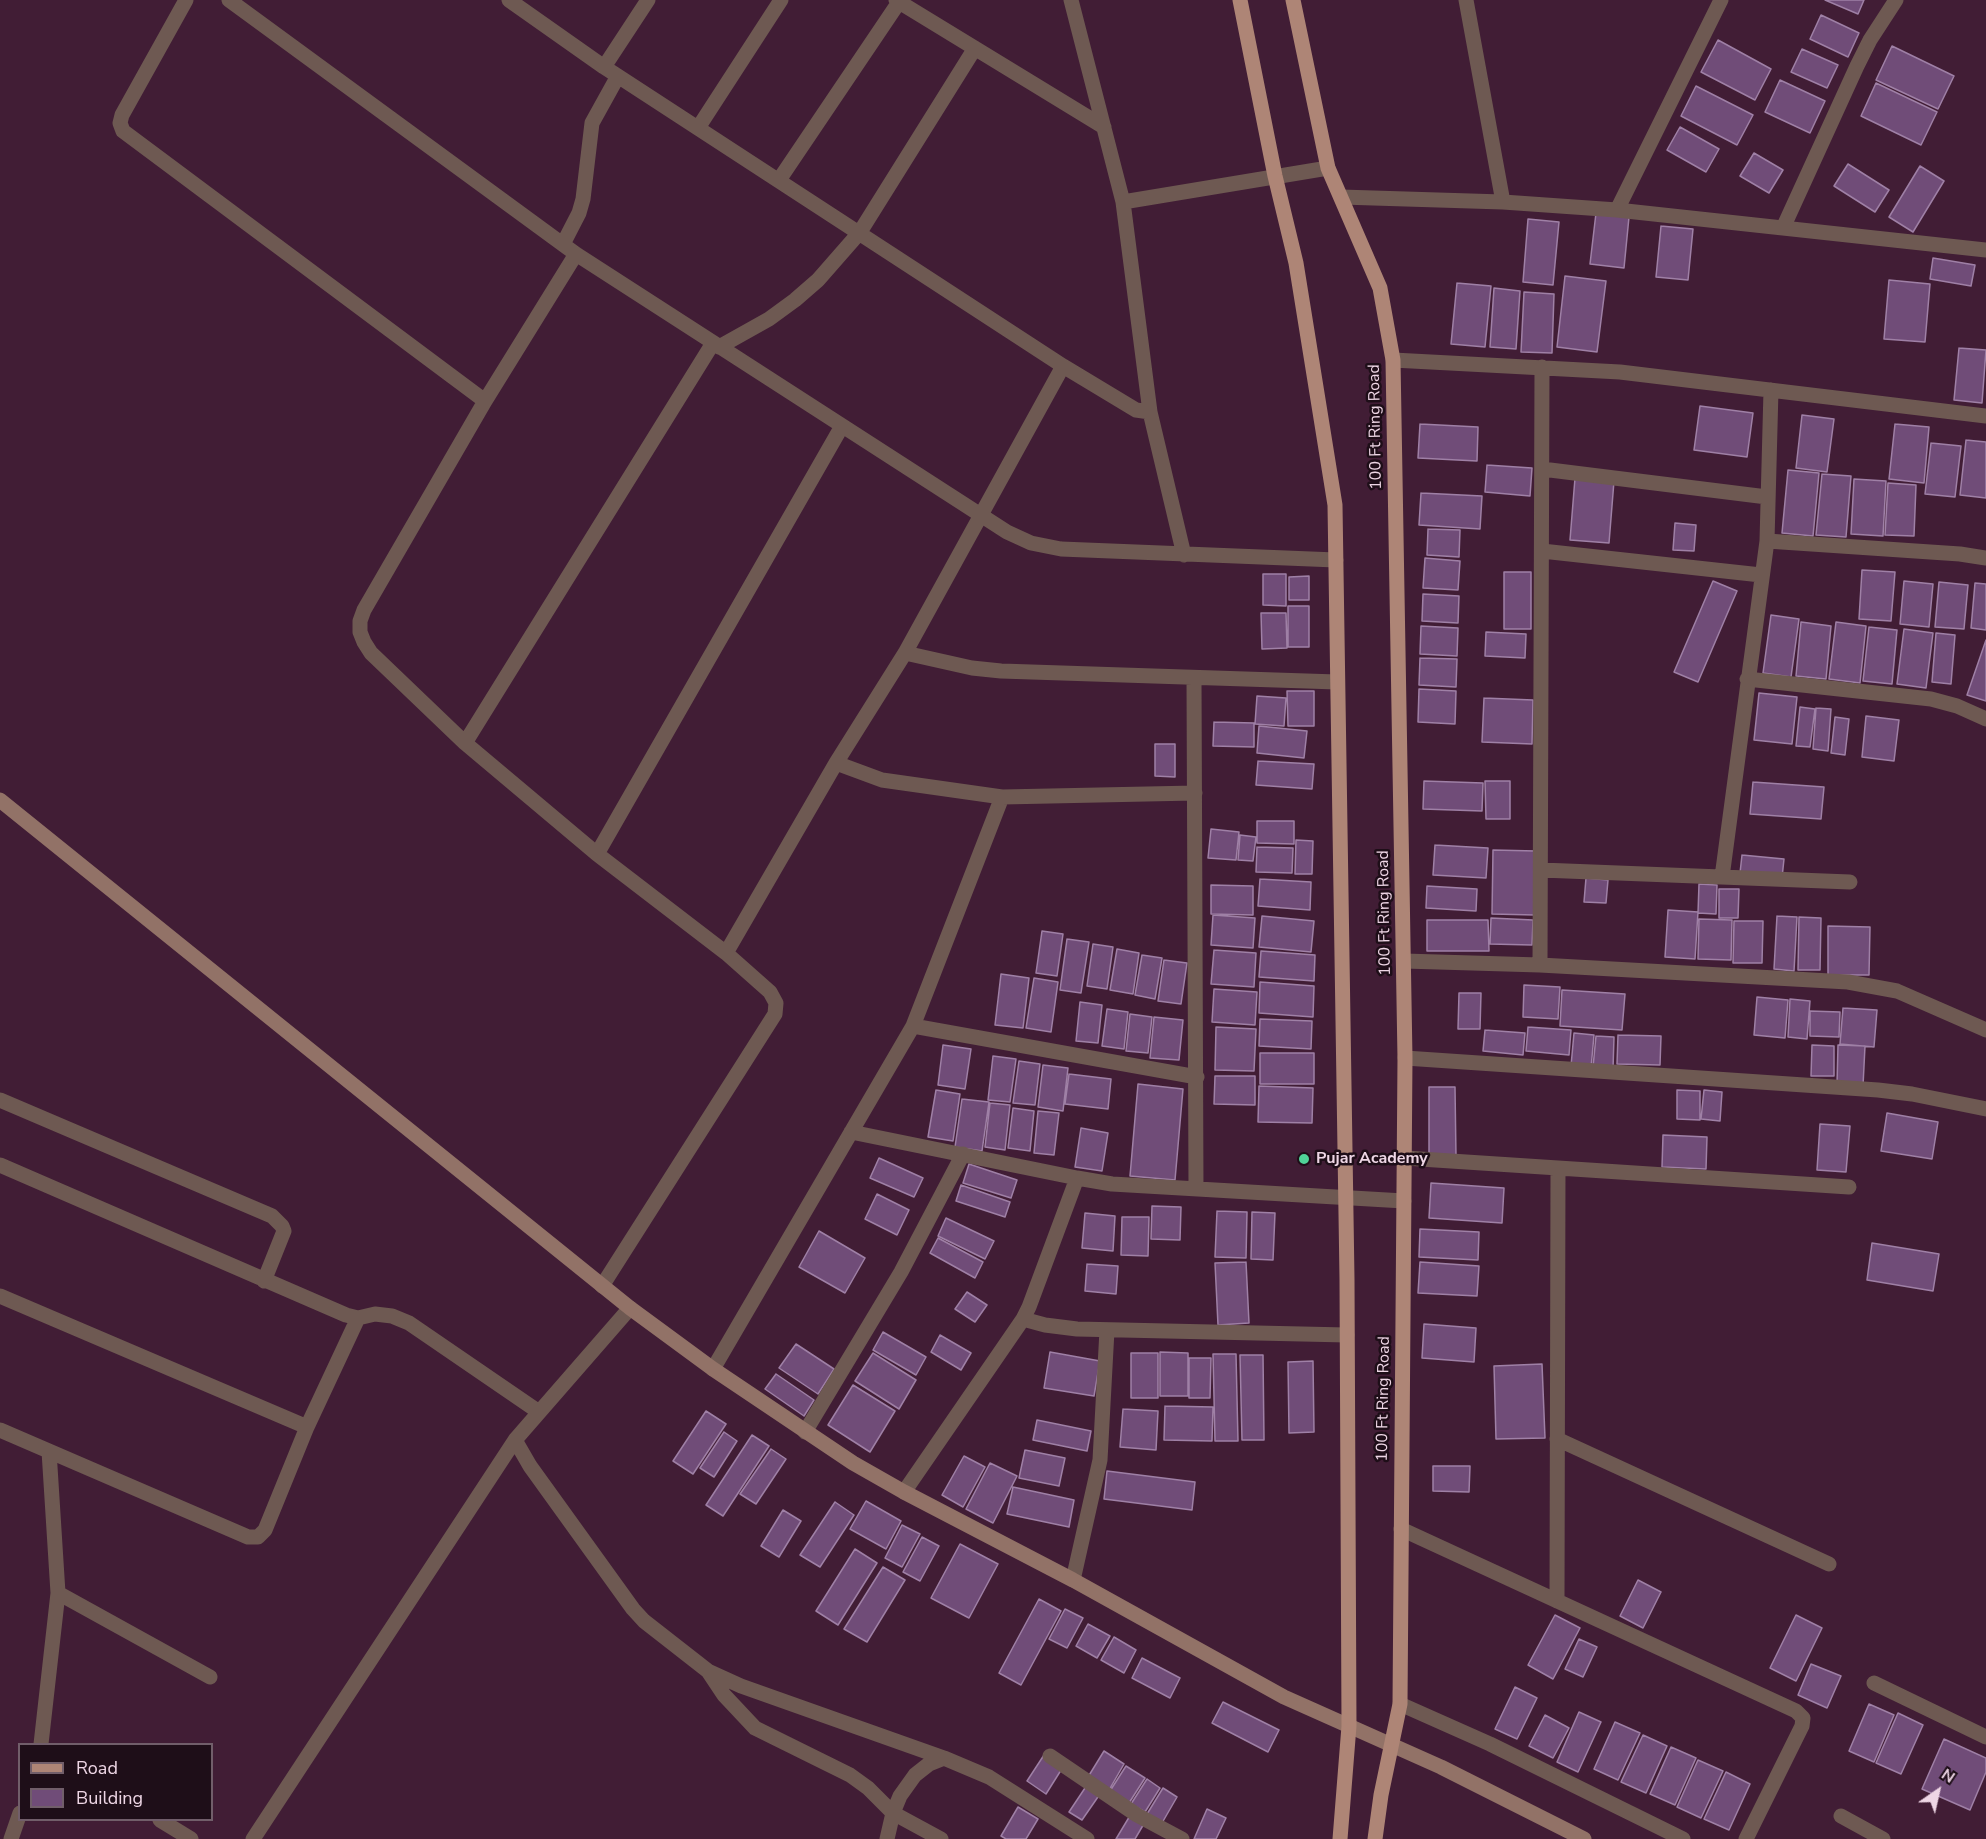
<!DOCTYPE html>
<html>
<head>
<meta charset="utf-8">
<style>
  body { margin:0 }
  #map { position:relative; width:1986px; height:1839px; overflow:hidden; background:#411d35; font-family:"Nunito Sans",sans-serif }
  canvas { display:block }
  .legend { position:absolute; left:18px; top:1743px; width:195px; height:78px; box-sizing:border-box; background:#1e0e18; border:2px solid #715e6a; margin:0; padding:8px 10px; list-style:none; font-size:18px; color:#eed6e5 }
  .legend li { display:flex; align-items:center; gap:12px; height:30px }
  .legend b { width:30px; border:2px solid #715e6a }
  .north { position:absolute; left:1908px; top:1761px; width:60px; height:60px; -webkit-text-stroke:4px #1e0e18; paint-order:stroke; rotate:34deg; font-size:16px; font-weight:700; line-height:24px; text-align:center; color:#eed6e5 }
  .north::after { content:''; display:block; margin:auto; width:21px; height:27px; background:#eed6e5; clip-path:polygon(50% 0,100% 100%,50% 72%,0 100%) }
</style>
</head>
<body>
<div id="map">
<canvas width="1986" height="1839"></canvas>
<ul class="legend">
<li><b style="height:8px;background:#ae8576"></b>Road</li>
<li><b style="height:16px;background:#704c78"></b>Building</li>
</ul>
<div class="north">N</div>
</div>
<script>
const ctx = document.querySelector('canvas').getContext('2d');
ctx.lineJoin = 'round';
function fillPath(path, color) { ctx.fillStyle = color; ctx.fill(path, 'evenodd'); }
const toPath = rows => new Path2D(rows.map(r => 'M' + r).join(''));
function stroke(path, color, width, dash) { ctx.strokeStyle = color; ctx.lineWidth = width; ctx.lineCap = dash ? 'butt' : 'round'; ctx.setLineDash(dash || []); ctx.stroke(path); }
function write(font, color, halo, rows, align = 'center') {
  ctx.font = font + ' "Nunito Sans",sans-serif'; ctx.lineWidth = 5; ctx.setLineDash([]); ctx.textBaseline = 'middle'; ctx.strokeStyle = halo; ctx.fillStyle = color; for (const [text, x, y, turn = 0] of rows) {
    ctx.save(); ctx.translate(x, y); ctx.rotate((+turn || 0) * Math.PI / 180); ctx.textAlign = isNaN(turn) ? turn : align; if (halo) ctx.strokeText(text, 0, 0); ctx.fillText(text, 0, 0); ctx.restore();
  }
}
const building = toPath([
  [1825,0,1864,0,1858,14,1825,0],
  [1821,15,1859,33,1848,57,1810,39,1821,15],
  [1718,40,1771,69,1755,100,1701,72,1718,40],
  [1892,46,1954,76,1938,109,1876,80,1892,46],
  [1802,49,1838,65,1827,88,1791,72,1802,49],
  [1780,80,1825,101,1810,133,1765,112,1780,80],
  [1876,83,1937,112,1921,145,1861,116,1876,83],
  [1696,86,1753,115,1737,145,1681,116,1696,86],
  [1680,127,1719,149,1706,172,1667,150,1680,127],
  [1754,153,1783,170,1769,193,1740,176,1754,153],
  [1848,164,1889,190,1875,212,1834,186,1848,164],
  [1920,166,1944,181,1913,232,1889,217,1920,166],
  [1596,213,1629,217,1624,268,1590,264,1596,213],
  [1528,219,1559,222,1553,285,1523,282,1528,219],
  [1661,226,1693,229,1688,280,1656,277,1661,226],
  [1933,258,1975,265,1971,286,1930,279,1933,258],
  [1565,276,1606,281,1597,352,1557,347,1565,276],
  [1889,280,1930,284,1925,342,1884,339,1889,280],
  [1457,283,1491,286,1485,347,1451,344,1457,283],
  [1494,288,1520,291,1516,349,1490,347,1494,288],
  [1524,292,1554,294,1552,353,1521,352,1524,292],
  [1959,348,1986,350,1982,403,1954,400,1959,348],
  [1700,406,1753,413,1747,457,1694,450,1700,406],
  [1802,415,1834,419,1827,472,1796,468,1802,415],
  [1420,424,1478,427,1477,461,1418,458,1420,424],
  [1895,424,1929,427,1924,483,1889,479,1895,424],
  [1966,440,1986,442,1986,498,1960,495,1966,440],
  [1931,443,1961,446,1955,497,1925,494,1931,443],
  [1487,465,1532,468,1530,496,1485,492,1487,465],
  [1788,470,1819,473,1813,536,1782,533,1788,470],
  [1822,474,1851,476,1846,537,1816,535,1822,474],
  [1575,478,1614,481,1609,543,1570,540,1575,478],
  [1854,479,1886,481,1883,536,1851,534,1854,479],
  [1888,483,1916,485,1914,536,1885,535,1888,483],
  [1421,493,1482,496,1480,529,1419,525,1421,493],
  [1675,523,1696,525,1694,551,1673,550,1675,523],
  [1428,529,1460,530,1459,557,1427,555,1428,529],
  [1425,558,1460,561,1458,590,1423,588,1425,558],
  [1862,570,1895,572,1891,621,1859,619,1862,570],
  [1504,572,1531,572,1531,629,1504,629,1504,572],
  [1263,574,1286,574,1286,606,1263,605,1263,574],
  [1309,576,1309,600,1289,600,1289,577,1309,576],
  [1713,581,1737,591,1698,682,1674,672,1713,581],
  [1904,581,1933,584,1929,627,1900,624,1904,581],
  [1939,582,1968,585,1964,629,1935,627,1939,582],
  [1975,583,1986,584,1986,630,1971,628,1975,583],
  [1423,594,1459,596,1458,623,1422,621,1423,594],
  [1288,606,1309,606,1309,647,1288,647,1288,606],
  [1261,613,1286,613,1287,648,1262,649,1261,613],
  [1771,615,1799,619,1791,677,1763,673,1771,615],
  [1801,622,1831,626,1826,679,1796,676,1801,622],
  [1836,622,1866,626,1860,683,1829,679,1836,622],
  [1421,626,1458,628,1457,656,1420,654,1421,626],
  [1869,627,1897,630,1892,684,1863,681,1869,627],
  [1904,629,1933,633,1926,688,1897,684,1904,629],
  [1486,632,1526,634,1525,658,1485,656,1486,632],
  [1936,633,1955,635,1951,684,1932,682,1936,633],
  [1986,640,1986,701,1967,695,1986,640],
  [1420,658,1457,659,1456,687,1419,685,1420,658],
  [1419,689,1456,691,1455,724,1418,722,1419,689],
  [1287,691,1314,691,1314,726,1288,726,1287,691],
  [1759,693,1797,697,1792,744,1754,740,1759,693],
  [1257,696,1286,698,1284,726,1255,724,1257,696],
  [1484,698,1533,700,1532,744,1482,742,1484,698],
  [1800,707,1815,709,1810,747,1796,746,1800,707],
  [1816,708,1831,709,1828,751,1813,749,1816,708],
  [1866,716,1899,720,1894,761,1862,757,1866,716],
  [1835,717,1849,719,1845,755,1831,753,1835,717],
  [1214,722,1254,723,1254,747,1213,746,1214,722],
  [1259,726,1307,731,1304,758,1257,753,1259,726],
  [1155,744,1175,744,1175,777,1155,776,1155,744],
  [1258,761,1314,764,1312,789,1256,785,1258,761],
  [1424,781,1483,783,1482,811,1423,809,1424,781],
  [1485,781,1510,781,1510,819,1486,819,1485,781],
  [1753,782,1824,787,1821,819,1750,814,1753,782],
  [1257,821,1294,821,1294,844,1257,843,1257,821],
  [1211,829,1239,832,1236,860,1208,858,1211,829],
  [1240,835,1256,837,1253,861,1238,860,1240,835],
  [1296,840,1313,841,1312,874,1295,874,1296,840],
  [1435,845,1488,848,1486,878,1433,875,1435,845],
  [1257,847,1293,848,1292,873,1256,872,1257,847],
  [1493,850,1536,851,1535,915,1492,914,1493,850],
  [1742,855,1784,859,1782,878,1740,873,1742,855],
  [1586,878,1608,880,1606,903,1584,902,1586,878],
  [1260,879,1311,882,1310,910,1258,906,1260,879],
  [1699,884,1717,885,1716,914,1698,913,1699,884],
  [1211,885,1253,886,1253,915,1211,914,1211,885],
  [1427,886,1477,889,1476,911,1426,908,1427,886],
  [1719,889,1739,889,1738,918,1719,918,1719,889],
  [1668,910,1698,912,1695,959,1665,957,1668,910],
  [1213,915,1255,918,1253,948,1211,945,1213,915],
  [1262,916,1314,921,1311,952,1259,947,1262,916],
  [1777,916,1797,917,1794,971,1774,969,1777,916],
  [1799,917,1821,918,1820,970,1798,970,1799,917],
  [1491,918,1533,920,1532,945,1490,944,1491,918],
  [1699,919,1732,920,1731,960,1698,959,1699,919],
  [1427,920,1488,920,1489,951,1427,951,1427,920],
  [1734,921,1763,921,1762,963,1733,963,1734,921],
  [1828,926,1870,927,1869,975,1828,975,1828,926],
  [1042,931,1063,934,1057,976,1036,973,1042,931],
  [1067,939,1089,942,1081,993,1060,990,1067,939],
  [1093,944,1113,947,1107,989,1087,986,1093,944],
  [1117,949,1139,953,1133,994,1110,990,1117,949],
  [1214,950,1256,953,1254,987,1211,984,1214,950],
  [1261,951,1315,955,1314,981,1259,977,1261,951],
  [1142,955,1162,958,1155,999,1135,995,1142,955],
  [1164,960,1187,963,1181,1004,1158,1001,1164,960],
  [1001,974,1029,978,1023,1028,995,1025,1001,974],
  [1034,978,1058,982,1051,1032,1026,1028,1034,978],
  [1260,982,1314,986,1313,1017,1259,1013,1260,982],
  [1524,985,1560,987,1558,1019,1523,1017,1524,985],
  [1214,989,1257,992,1255,1025,1212,1022,1214,989],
  [1562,990,1625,994,1622,1030,1560,1026,1562,990],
  [1459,993,1481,993,1480,1029,1458,1029,1459,993],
  [1757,997,1788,1000,1785,1038,1754,1035,1757,997],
  [1790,999,1810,1001,1807,1039,1788,1037,1790,999],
  [1080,1002,1102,1005,1098,1043,1076,1041,1080,1002],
  [1843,1008,1877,1010,1874,1047,1840,1044,1843,1008],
  [1107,1009,1128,1012,1124,1049,1102,1046,1107,1009],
  [1810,1011,1840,1012,1839,1037,1810,1036,1810,1011],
  [1130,1014,1152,1017,1148,1053,1126,1051,1130,1014],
  [1154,1017,1183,1020,1179,1060,1150,1058,1154,1017],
  [1260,1019,1312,1021,1311,1049,1259,1046,1260,1019],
  [1216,1027,1256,1029,1254,1071,1215,1070,1216,1027],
  [1528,1027,1571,1030,1569,1055,1526,1051,1528,1027],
  [1485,1030,1525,1033,1523,1055,1483,1051,1485,1030],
  [1574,1033,1594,1035,1591,1068,1571,1066,1574,1033],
  [1618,1035,1661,1036,1660,1065,1617,1064,1618,1035],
  [1596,1036,1614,1037,1613,1069,1593,1067,1596,1036],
  [943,1045,971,1049,965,1089,938,1085,943,1045],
  [1812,1045,1834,1046,1834,1076,1811,1076,1812,1045],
  [1838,1045,1865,1046,1863,1086,1837,1085,1838,1045],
  [1260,1053,1314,1053,1314,1084,1260,1084,1260,1053],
  [993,1056,1016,1059,1010,1102,988,1100,993,1056],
  [1019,1061,1040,1064,1035,1105,1013,1103,1019,1061],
  [1043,1065,1068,1068,1063,1111,1038,1107,1043,1065],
  [1069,1074,1111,1079,1108,1109,1065,1104,1069,1074],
  [1215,1076,1255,1076,1255,1105,1214,1104,1215,1076],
  [1138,1084,1183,1089,1175,1180,1130,1176,1138,1084],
  [1259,1086,1313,1088,1312,1123,1258,1122,1259,1086],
  [1429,1087,1455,1087,1456,1157,1429,1157,1429,1087],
  [936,1090,960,1094,953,1141,928,1137,936,1090],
  [1677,1090,1700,1091,1700,1120,1677,1119,1677,1090],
  [1704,1090,1722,1092,1720,1121,1701,1119,1704,1090],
  [962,1099,989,1102,982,1151,955,1147,962,1099],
  [990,1103,1010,1105,1005,1150,985,1147,990,1103],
  [1013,1108,1034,1111,1030,1151,1008,1148,1013,1108],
  [1038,1111,1059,1113,1054,1155,1034,1153,1038,1111],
  [1887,1113,1938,1122,1932,1159,1881,1151,1887,1113],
  [1820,1124,1850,1126,1846,1172,1817,1170,1820,1124],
  [1081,1128,1108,1133,1102,1171,1075,1167,1081,1128],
  [1663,1135,1707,1137,1706,1169,1662,1167,1663,1135],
  [879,1158,923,1178,914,1197,870,1178,879,1158],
  [969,1164,1017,1180,1011,1198,963,1183,969,1164],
  [1431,1183,1504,1188,1502,1223,1429,1218,1431,1183],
  [961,1185,1010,1202,1005,1217,956,1201,961,1185],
  [877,1194,909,1210,897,1235,865,1219,877,1194],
  [1152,1206,1181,1207,1180,1240,1151,1239,1152,1206],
  [1217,1211,1247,1212,1246,1258,1215,1257,1217,1211],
  [1252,1212,1275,1213,1273,1260,1251,1259,1252,1212],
  [1085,1213,1115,1216,1113,1251,1082,1248,1085,1213],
  [1122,1217,1149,1217,1148,1256,1121,1255,1122,1217],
  [946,1218,994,1241,985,1259,938,1236,946,1218],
  [1420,1229,1479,1232,1478,1260,1419,1257,1420,1229],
  [819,1231,865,1258,845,1293,799,1267,819,1231],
  [938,1238,983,1262,975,1278,930,1253,938,1238],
  [1872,1243,1939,1254,1933,1291,1867,1280,1872,1243],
  [1246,1262,1249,1323,1218,1325,1215,1263,1246,1262],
  [1420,1262,1479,1266,1477,1296,1418,1293,1420,1262],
  [1087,1264,1118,1266,1116,1294,1085,1291,1087,1264],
  [967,1292,987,1305,975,1322,955,1309,967,1292],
  [1424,1324,1476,1328,1474,1362,1422,1358,1424,1324],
  [883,1332,926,1357,916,1375,873,1350,883,1332],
  [940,1335,971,1353,961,1370,931,1352,940,1335],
  [796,1344,834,1369,818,1394,779,1368,796,1344],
  [1050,1352,1100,1361,1094,1396,1044,1388,1050,1352],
  [1160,1352,1188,1353,1188,1396,1160,1396,1160,1352],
  [873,1353,916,1380,899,1409,855,1381,873,1353],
  [1131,1353,1158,1353,1158,1398,1131,1398,1131,1353],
  [1213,1354,1236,1354,1238,1441,1215,1441,1213,1354],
  [1240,1355,1263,1355,1264,1440,1242,1440,1240,1355],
  [1189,1358,1211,1358,1210,1398,1189,1398,1189,1358],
  [1313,1361,1314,1432,1289,1433,1288,1362,1313,1361],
  [1542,1364,1545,1438,1496,1439,1494,1366,1542,1364],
  [776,1374,814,1400,804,1416,765,1389,776,1374],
  [853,1385,895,1411,870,1452,828,1425,853,1385],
  [1165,1406,1213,1407,1212,1441,1164,1440,1165,1406],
  [1123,1409,1158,1411,1156,1450,1120,1447,1123,1409],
  [706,1411,726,1424,693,1474,673,1461,706,1411],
  [1037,1420,1091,1431,1087,1451,1033,1440,1037,1420],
  [724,1432,737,1441,714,1477,700,1468,724,1432],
  [752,1435,769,1446,723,1516,706,1505,752,1435],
  [771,1449,786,1459,756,1504,740,1494,771,1449],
  [1025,1450,1065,1458,1059,1486,1019,1478,1025,1450],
  [964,1456,985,1467,963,1507,942,1495,964,1456],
  [990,1463,1017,1476,993,1523,966,1509,990,1463],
  [1433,1466,1470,1466,1469,1492,1433,1491,1433,1466],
  [1107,1471,1195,1482,1192,1510,1104,1499,1107,1471],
  [1013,1487,1074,1500,1069,1527,1007,1514,1013,1487],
  [866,1501,901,1521,886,1549,850,1529,866,1501],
  [835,1502,854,1515,820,1567,800,1555,835,1502],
  [783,1510,801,1521,779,1557,761,1546,783,1510],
  [902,1525,920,1534,902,1567,885,1558,902,1525],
  [922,1537,939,1546,920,1581,903,1572,922,1537],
  [960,1544,998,1564,969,1618,931,1598,960,1544],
  [855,1549,877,1563,838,1625,816,1611,855,1549],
  [883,1567,905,1580,867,1642,844,1629,883,1567],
  [1638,1580,1661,1592,1643,1628,1620,1616,1638,1580],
  [1039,1599,1061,1611,1021,1685,999,1673,1039,1599],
  [1065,1609,1083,1618,1067,1648,1049,1639,1065,1609],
  [1555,1615,1580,1628,1553,1679,1528,1665,1555,1615],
  [1796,1615,1822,1628,1796,1681,1770,1668,1796,1615],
  [1088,1624,1110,1636,1097,1658,1076,1646,1088,1624],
  [1114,1637,1136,1650,1124,1673,1101,1660,1114,1637],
  [1579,1639,1597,1647,1583,1677,1565,1669,1579,1639],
  [1142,1658,1180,1678,1170,1698,1132,1678,1142,1658],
  [1811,1664,1841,1676,1827,1708,1798,1695,1811,1664],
  [1515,1687,1537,1698,1517,1739,1495,1729,1515,1687],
  [1223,1702,1279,1730,1268,1752,1212,1723,1223,1702],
  [1869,1704,1894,1715,1874,1762,1849,1751,1869,1704],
  [1579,1712,1601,1722,1578,1772,1557,1762,1579,1712],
  [1898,1713,1923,1725,1901,1774,1876,1763,1898,1713],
  [1545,1715,1569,1728,1553,1758,1529,1746,1545,1715],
  [1615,1722,1640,1733,1618,1780,1594,1769,1615,1722],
  [1643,1735,1667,1746,1646,1793,1621,1782,1643,1735],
  [1944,1739,1986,1758,1986,1772,1970,1810,1922,1789,1944,1739],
  [1671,1747,1696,1758,1675,1805,1650,1794,1671,1747],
  [1104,1751,1124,1764,1109,1790,1088,1777,1104,1751],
  [1044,1755,1063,1767,1046,1794,1027,1781,1044,1755],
  [1698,1760,1723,1771,1701,1818,1677,1807,1698,1760],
  [1126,1766,1145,1778,1129,1803,1110,1791,1126,1766],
  [1726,1772,1750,1784,1729,1830,1704,1819,1726,1772],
  [1147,1779,1160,1788,1145,1812,1131,1804,1147,1779],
  [1087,1785,1100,1794,1082,1820,1069,1812,1087,1785],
  [1163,1788,1177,1797,1162,1823,1147,1814,1163,1788],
  [1018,1807,1038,1819,1026,1839,1006,1839,1001,1836,1018,1807],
  [1207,1809,1226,1818,1216,1839,1194,1839,1207,1809],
  [1131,1814,1145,1822,1135,1839,1116,1839,1131,1814]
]);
fillPath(building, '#704c78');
stroke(building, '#9f80a6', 1.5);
stroke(toPath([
  [186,0,122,115,120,123,123,131,485,401],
  [229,0,576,254,1007,532,1031,543,1061,549,1336,560],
  [509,0,604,67,1063,366,1136,410,1150,412,1123,202,1328,168],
  [896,0,1104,127],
  [1071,0,1123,202],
  [1466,0,1503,202],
  [604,67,648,0],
  [698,128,781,0],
  [779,180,899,2],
  [1341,197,1503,202,1617,210,1986,250],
  [1617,210,1721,0],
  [1783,228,1857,66,1870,40,1896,0],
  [563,244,579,213,583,199,592,123,618,76],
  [576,254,485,401,364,610,360,621,360,632,364,642,371,653,465,743,597,854,726,953,770,992,776,1003,775,1014,602,1286],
  [719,347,769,319,795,300,818,280,860,232,975,48],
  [1393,360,1620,372,1986,416],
  [1150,412,1184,555],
  [1542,469,1767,497],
  [1767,541,1960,554,1986,558],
  [1542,551,1761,575],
  [905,653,972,668,1001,671,1337,682],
  [1194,679,1196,1189],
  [1747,679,1931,699,1957,706,1986,719],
  [465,743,713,343],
  [836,763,882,780,1002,797,1195,793],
  [597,854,842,426],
  [1541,870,1850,882],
  [1722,877,1767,541,1771,390],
  [726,953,836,763,905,653,1063,366],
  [1404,961,1540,965,1848,982,1897,991,1986,1030],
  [1540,965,1542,367],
  [913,1026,1197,1077],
  [1405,1058,1878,1090,1912,1094,1986,1109],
  [0,1100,272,1216,282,1226,284,1231,264,1281],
  [851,1132,1077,1178,1112,1184,1404,1201],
  [1405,1158,1849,1187],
  [0,1165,346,1315,358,1318,375,1314,392,1316,409,1323,539,1412],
  [0,1296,307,1427],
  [1023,1319,1045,1325,1077,1329,1347,1335],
  [713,1369,913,1026,1002,797],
  [0,1430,248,1537,258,1537,265,1530,307,1427,358,1318],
  [805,1432,901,1272,963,1154],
  [1557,1439,1829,1564],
  [515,1440,530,1466,633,1609,644,1621,708,1671,724,1695,755,1728,850,1775,868,1788,893,1813,887,1839],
  [904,1492,1023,1319,1029,1307,1077,1178],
  [1401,1529,1796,1711,1803,1718,1802,1726,1746,1839],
  [1073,1580,1100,1460,1107,1330],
  [58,1593,210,1677],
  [1557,1601,1558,1168],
  [708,1671,741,1686,944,1758,989,1777,1087,1839],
  [1874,1683,1986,1737],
  [1400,1704,1490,1744,1683,1839],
  [41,1744,58,1593,49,1451],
  [1050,1756,1137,1815,1182,1839],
  [1841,1816,1883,1839],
  [160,1820,191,1839],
  [11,1839,20,1813],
  [253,1839,515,1440,630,1308],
  [941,1839,893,1813,900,1796,915,1775,929,1764,944,1758]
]), '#6e5952', 15);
stroke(toPath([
  [0,800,630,1308,713,1369,853,1463,904,1492,1073,1580,1284,1697,1441,1767,1584,1839]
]), '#927267', 15);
stroke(toPath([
  [1240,0,1275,176,1296,263,1335,505,1347,1279,1349,1726,1340,1839],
  [1293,0,1328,168,1380,288,1393,360,1405,1058,1400,1704,1381,1795,1375,1839]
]), '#ae8576', 15);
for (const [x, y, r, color] of [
  [1304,1159,6,"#50d398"]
]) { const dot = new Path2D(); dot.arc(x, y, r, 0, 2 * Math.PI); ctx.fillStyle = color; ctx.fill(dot); stroke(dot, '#1e0e18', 2); }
write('16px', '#eed6e5', '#1e0e18', [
  ["100 Ft Ring Road",1376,427,-91],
  ["100 Ft Ring Road",1385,913,-91],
  ["100 Ft Ring Road",1384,1399,-89]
]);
write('bold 16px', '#eed6e5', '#1e0e18', [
  ["Pujar Academy",1316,1159]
], 'left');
</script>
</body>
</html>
